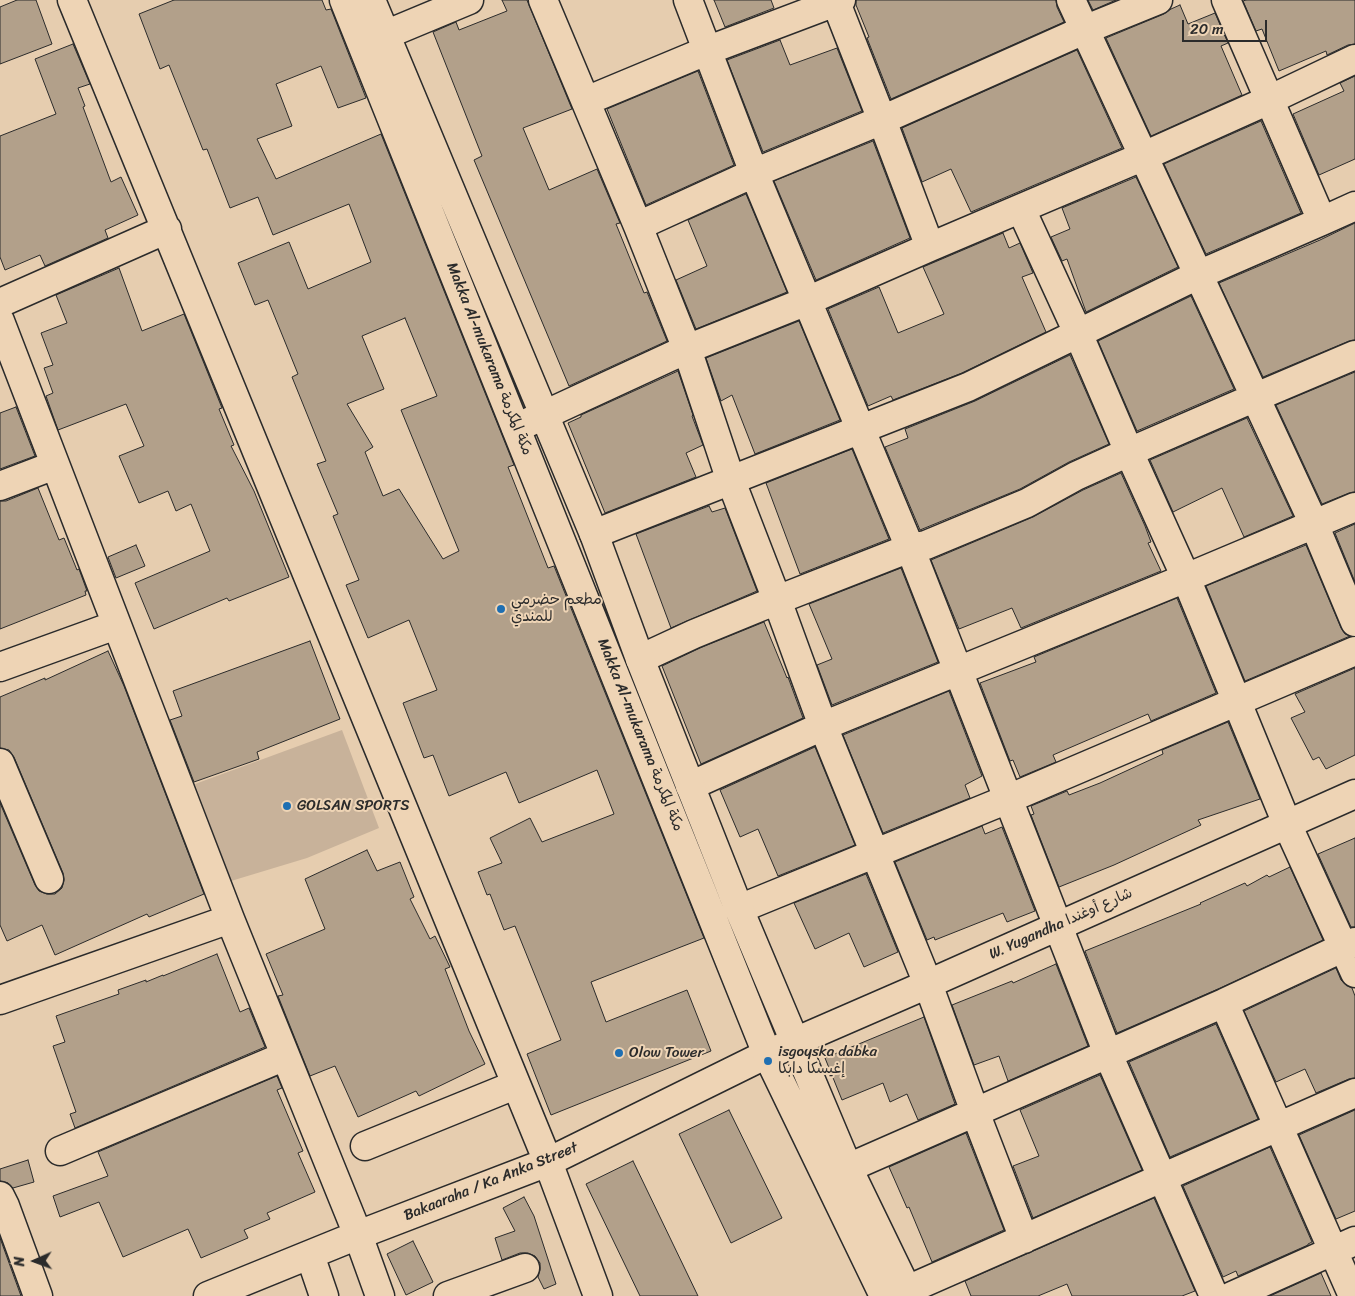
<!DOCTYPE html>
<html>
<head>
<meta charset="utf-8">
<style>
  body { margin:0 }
  #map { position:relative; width:1355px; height:1296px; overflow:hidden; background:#e6cdaf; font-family:Sriracha,sans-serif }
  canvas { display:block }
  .north { position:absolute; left:10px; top:1236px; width:50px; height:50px; -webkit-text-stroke:4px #eed4b5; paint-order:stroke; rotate:268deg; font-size:14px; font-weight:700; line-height:20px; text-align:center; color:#2b2b2b }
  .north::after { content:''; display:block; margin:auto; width:18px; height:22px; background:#2b2b2b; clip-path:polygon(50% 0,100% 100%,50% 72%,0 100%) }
  .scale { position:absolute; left:1182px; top:20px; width:85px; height:22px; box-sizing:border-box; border:2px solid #2b2b2b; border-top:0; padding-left:6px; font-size:15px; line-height:18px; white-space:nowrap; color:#2b2b2b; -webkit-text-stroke:4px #eed4b5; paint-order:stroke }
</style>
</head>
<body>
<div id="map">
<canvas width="1355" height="1296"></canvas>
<div class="north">N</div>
<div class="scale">20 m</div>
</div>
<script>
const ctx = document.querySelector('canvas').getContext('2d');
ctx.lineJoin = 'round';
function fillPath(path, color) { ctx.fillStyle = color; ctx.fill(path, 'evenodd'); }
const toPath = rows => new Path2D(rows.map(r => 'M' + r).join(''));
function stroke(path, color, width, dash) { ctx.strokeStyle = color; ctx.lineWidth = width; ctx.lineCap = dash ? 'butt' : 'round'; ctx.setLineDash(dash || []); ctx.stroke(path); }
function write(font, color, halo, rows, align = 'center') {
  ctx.font = font + ' Sriracha,"Playpen Sans Arabic",sans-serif'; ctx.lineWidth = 4; ctx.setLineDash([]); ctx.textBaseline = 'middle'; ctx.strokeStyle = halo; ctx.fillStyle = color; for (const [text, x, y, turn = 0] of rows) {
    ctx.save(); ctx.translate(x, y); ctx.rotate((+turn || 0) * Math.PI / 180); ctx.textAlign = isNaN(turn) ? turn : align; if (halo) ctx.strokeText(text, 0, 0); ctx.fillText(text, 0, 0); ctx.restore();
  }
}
fillPath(toPath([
  [342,730,379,828,307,858,231,881,195,784]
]), '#c8b29a');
const building = toPath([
  [17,0,36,0,52,44,0,64,0,7,17,0],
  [174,0,322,0,326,10,331,9,366,98,338,108,321,66,276,84,292,126,257,139,276,179,381,134,514,465,508,467,548,568,554,566,704,938,591,982,606,1022,687,990,711,1051,551,1115,527,1054,561,1040,515,926,504,930,490,894,487,895,478,872,502,863,490,838,530,818,542,842,614,814,597,770,519,803,506,772,449,796,433,755,424,758,403,703,437,690,409,620,368,638,346,585,359,580,333,516,338,514,317,464,326,461,292,377,298,374,268,300,255,305,238,263,289,242,308,289,371,262,349,204,273,235,258,197,230,208,207,149,203,150,169,65,160,69,139,14,174,0],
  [405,318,437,396,401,410,459,551,443,559,399,489,383,496,365,452,373,447,347,404,384,389,362,336,405,318],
  [502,0,527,0,572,109,523,128,549,190,597,169,620,223,616,224,644,293,647,292,667,341,569,386,474,160,482,156,433,32,456,22,459,30,507,11,502,0],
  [714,0,771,0,774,8,725,27,714,0],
  [856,0,1056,0,1057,7,1064,22,891,99,867,38,869,37,856,5,856,0],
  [1088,0,1116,0,1093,10,1088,0],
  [1246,0,1355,0,1355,44,1348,45,1327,55,1326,51,1279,71,1262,29,1256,31,1243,1,1246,0],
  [1180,5,1188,24,1215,13,1228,43,1221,46,1242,95,1151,136,1106,38,1164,14,1171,9,1180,5],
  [780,40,790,65,837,48,862,111,763,152,727,60,780,40],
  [73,44,90,84,78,88,85,106,83,107,111,182,121,177,138,215,105,230,108,238,45,266,40,255,5,270,0,257,0,136,56,114,35,59,73,44],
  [1077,50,1122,148,971,212,951,169,922,182,902,128,1077,50],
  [698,71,734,165,646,205,607,109,698,71],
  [1355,76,1355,159,1319,175,1293,114,1344,91,1340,83,1355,76],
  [1261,121,1301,213,1206,254,1164,164,1261,121],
  [873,141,910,238,816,280,774,181,873,141],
  [1136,177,1178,267,1086,312,1067,259,1062,261,1051,237,1070,229,1062,208,1136,177],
  [746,194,787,292,696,329,676,280,707,266,688,220,746,194],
  [1355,223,1355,340,1349,341,1263,377,1219,283,1320,240,1355,223],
  [1003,233,1009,248,1020,243,1033,273,1022,277,1046,332,962,373,893,400,891,396,868,406,828,309,879,287,898,333,944,314,923,267,1003,233],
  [119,268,142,331,184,314,222,408,219,409,234,445,231,446,254,491,289,577,229,601,227,598,154,629,135,583,210,551,191,504,176,511,168,491,139,503,119,456,144,446,126,404,58,430,46,396,53,393,44,368,53,365,41,333,67,323,56,295,119,268],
  [1191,296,1234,389,1137,431,1098,341,1191,296],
  [799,321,840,420,755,454,732,395,721,401,706,358,799,321],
  [1070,355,1109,444,1069,462,1020,489,920,530,885,447,908,438,905,429,975,401,1070,355],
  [678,371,693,415,692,416,703,445,686,453,696,477,605,513,568,423,581,417,581,415,678,371],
  [1355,372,1355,492,1349,493,1322,504,1276,405,1355,372],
  [16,407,35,456,0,469,0,413,16,407],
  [1247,418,1293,516,1244,537,1222,488,1173,512,1150,460,1247,418],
  [852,449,889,539,800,574,766,483,852,449],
  [1121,473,1145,526,1151,542,1148,543,1161,571,1021,628,1012,608,959,629,931,560,1033,517,1083,490,1121,473],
  [38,488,59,540,64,538,77,570,79,569,87,591,85,591,86,595,0,629,0,501,6,501,38,488],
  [709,506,712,512,725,508,757,591,671,628,636,534,709,506],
  [1355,524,1355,582,1335,533,1355,524],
  [136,545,145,566,116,578,108,557,136,545],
  [1306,545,1341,628,1345,634,1350,636,1245,681,1206,586,1306,545],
  [901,568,938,662,832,705,817,665,832,659,809,604,901,568],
  [1177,598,1216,693,1151,721,1148,714,1053,755,1056,762,1020,777,1013,760,1010,761,980,683,1036,662,1034,657,1177,598],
  [764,622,787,678,788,677,803,718,701,764,662,666,700,648,764,622],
  [310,641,340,719,257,752,259,759,194,782,170,720,182,716,173,691,310,641],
  [108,651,124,686,204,894,149,917,147,914,55,955,42,925,7,941,0,925,0,803,35,885,39,891,47,894,55,894,62,888,64,880,63,873,14,757,9,750,0,748,0,697,45,678,45,680,108,651],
  [1355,668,1355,755,1326,769,1319,757,1313,760,1291,718,1305,712,1295,694,1355,668],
  [949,691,982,776,965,785,970,798,883,833,843,735,949,691],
  [1228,722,1260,799,1198,820,1201,825,1114,865,1059,887,1031,815,1034,814,1031,806,1067,791,1069,795,1100,783,1163,754,1162,750,1228,722],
  [815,747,855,845,778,876,758,829,740,837,720,790,815,747],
  [982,826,985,834,1002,827,1035,911,1007,922,1003,913,935,940,934,937,927,940,895,862,982,826],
  [1355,838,1355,927,1351,927,1318,854,1355,838],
  [367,850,377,871,400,862,414,897,410,899,430,939,435,936,450,967,445,969,469,1031,485,1064,419,1096,416,1091,358,1117,335,1066,310,1076,278,996,283,995,266,954,325,929,305,879,367,850],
  [1290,867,1323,940,1218,989,1117,1033,1085,951,1201,904,1200,903,1245,883,1247,886,1267,875,1269,877,1290,867],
  [866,874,898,952,864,967,849,933,815,949,794,903,866,874],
  [217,954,240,1012,249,1008,265,1047,75,1128,70,1114,76,1112,53,1046,65,1042,56,1016,119,994,118,990,146,980,146,982,163,975,163,976,217,954],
  [1056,964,1088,1046,1008,1081,999,1056,974,1065,952,1005,1012,981,1013,983,1056,964],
  [1336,968,1341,980,1346,985,1352,988,1355,996,1355,1078,1349,1079,1316,1093,1305,1069,1276,1082,1244,1011,1336,968],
  [924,1017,955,1104,918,1120,907,1094,890,1102,883,1083,842,1100,825,1058,924,1017],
  [1216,1024,1258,1119,1170,1157,1129,1062,1216,1024],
  [1100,1075,1142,1170,1033,1218,1013,1166,1039,1156,1020,1110,1100,1075],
  [277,1076,282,1088,277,1090,303,1151,298,1153,315,1192,267,1213,270,1219,244,1230,248,1238,201,1258,188,1229,123,1257,99,1202,60,1217,53,1196,108,1176,98,1152,277,1076],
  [729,1110,782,1218,731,1243,679,1134,729,1110],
  [1355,1110,1355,1211,1336,1219,1299,1135,1355,1110],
  [966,1133,1004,1230,932,1262,909,1207,907,1208,889,1167,966,1133],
  [1270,1147,1312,1242,1308,1244,1308,1245,1238,1276,1236,1271,1223,1277,1183,1186,1270,1147],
  [28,1160,34,1182,13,1188,8,1183,0,1181,0,1169,28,1160],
  [633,1161,698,1296,640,1296,586,1184,633,1161],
  [524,1197,534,1216,556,1284,544,1289,538,1277,540,1270,540,1263,535,1256,528,1253,520,1253,502,1260,495,1238,515,1231,503,1208,524,1197],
  [1154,1198,1195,1291,1182,1296,1072,1296,1067,1284,1038,1296,971,1296,965,1281,1154,1198],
  [0,1238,21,1296,0,1296,0,1238],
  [413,1241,433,1282,406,1295,387,1254,413,1241],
  [1321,1273,1331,1296,1270,1296,1321,1273]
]);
fillPath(building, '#b2a08a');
stroke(building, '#2b2b2b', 1);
const minor = toPath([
  [72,0,548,1162,598,1296],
  [543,0,638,226,687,349,731,481,777,600,823,726,928,984,975,1112,1024,1239],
  [688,0,754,173,910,548,1108,1054,1214,1296],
  [835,0,882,120,930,247],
  [1071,0,1314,524,1355,622],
  [1226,0,1322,221],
  [385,35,469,0],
  [586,101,706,51,841,0],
  [1021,209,1078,333,1129,452,1186,578,1287,824,1355,973],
  [638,226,754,173,882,120,1084,30,1158,0],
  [0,303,167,229],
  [0,321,230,919,358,1235,380,1296],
  [516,428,687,349,807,301,930,247,1144,156,1269,100,1355,59],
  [0,486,55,465],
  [594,534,968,387,1198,275,1322,221,1355,206],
  [640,659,694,634,777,600,910,548,926,545,1027,503,1076,476,1129,452,1256,397,1355,355],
  [0,667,116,625],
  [0,763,49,879],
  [690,786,823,726,1186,578,1355,507],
  [739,909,1008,799,1355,651],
  [0,1000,230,919],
  [1224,1003,1353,1296],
  [365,1146,515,1085],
  [60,1151,285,1056],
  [848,1168,1224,1003,1355,942],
  [0,1196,5,1206,38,1296],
  [310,1255,324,1296],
  [907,1290,1355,1093],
  [208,1296,358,1235,548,1162,767,1054,928,984,1355,794],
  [448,1296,525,1268],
  [1232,1296,1355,1241]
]);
const highway = toPath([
  [344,0,767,1054,884,1296],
  [371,0,594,534,640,659,739,909,848,1168,910,1296]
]);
stroke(minor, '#2b2b2b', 31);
stroke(highway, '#2b2b2b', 31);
stroke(minor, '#eed4b5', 28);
stroke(highway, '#eed4b5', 28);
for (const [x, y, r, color] of [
  [501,609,5,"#1f6fb2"],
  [287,806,5,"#1f6fb2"],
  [619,1053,5,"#1f6fb2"],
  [768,1061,5,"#1f6fb2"]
]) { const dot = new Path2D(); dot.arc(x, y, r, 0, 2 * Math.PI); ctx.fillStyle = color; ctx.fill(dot); stroke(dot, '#eed4b5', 2); }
write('15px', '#2b2b2b', '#eed4b5', [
  ["Makka Al-mukarama مكة المكرمة",489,359,68],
  ["Makka Al-mukarama مكة المكرمة",640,735,68],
  ["W. Yugandha شارع أوغندا",1061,924,-24],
  ["Bakaaraha / Ka Anka Street",491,1182,-22]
]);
write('15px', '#2b2b2b', '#eed4b5', [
  ["مطعم حضرمي",511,600],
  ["للمندي",511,617],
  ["GOLSAN SPORTS",297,806],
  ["isgoyska dabka",778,1052],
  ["إغيسكا دابكا",778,1069],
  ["Olow Tower",629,1053]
], 'left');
</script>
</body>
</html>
